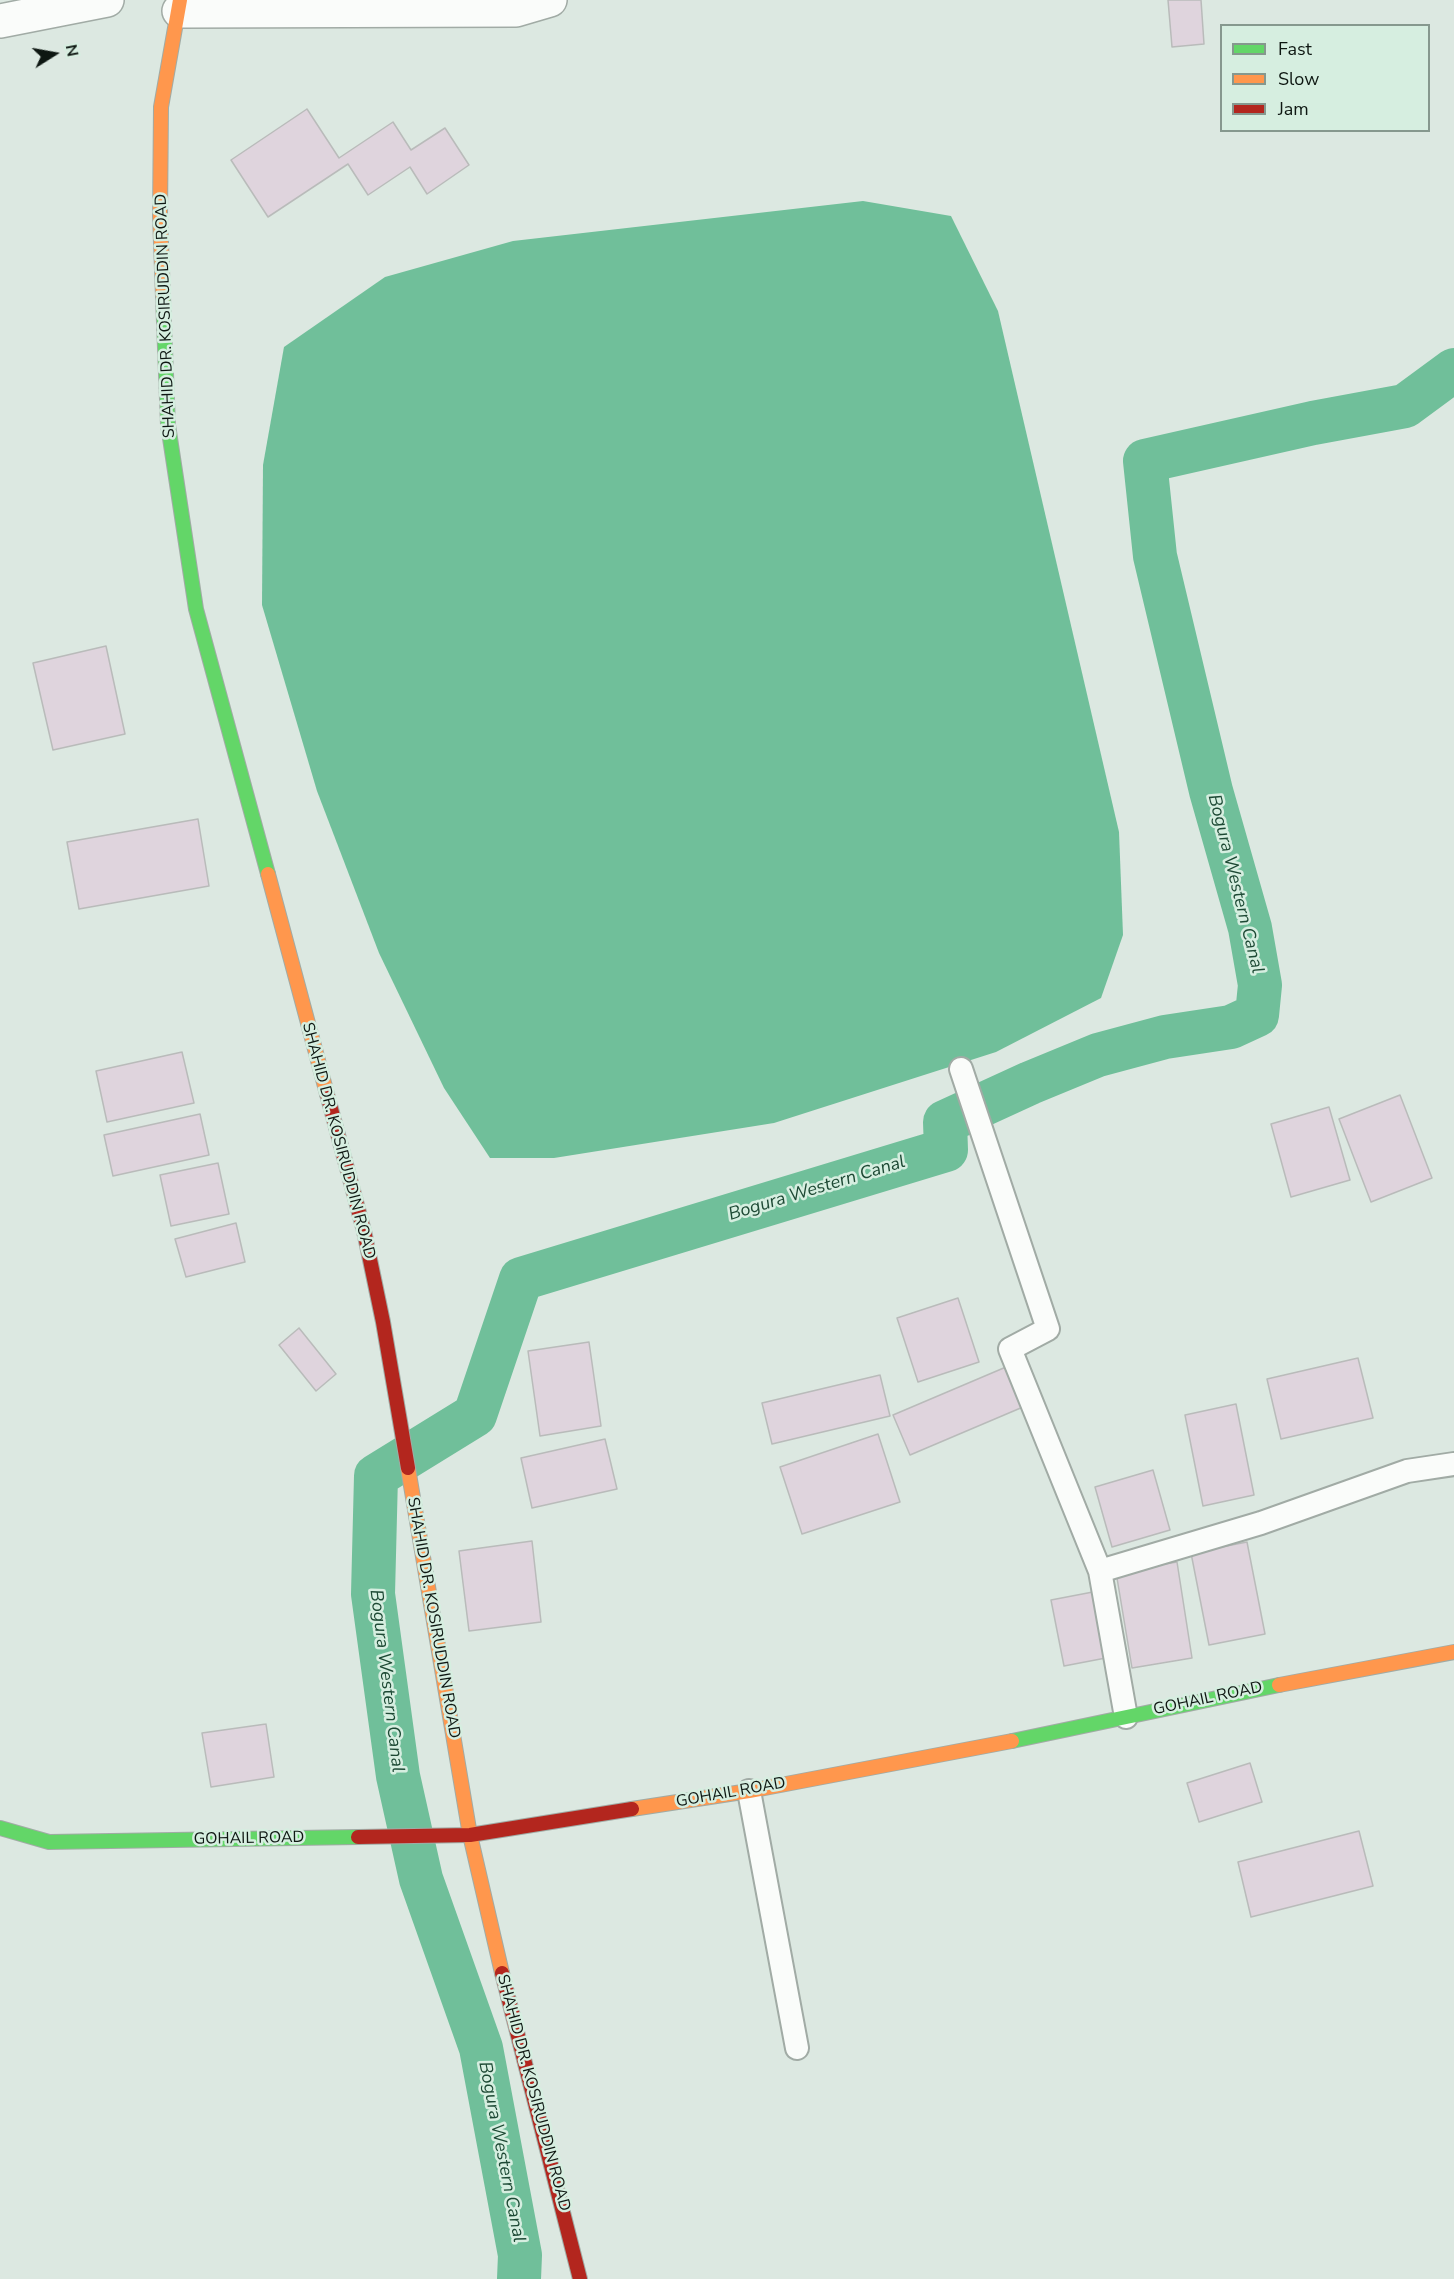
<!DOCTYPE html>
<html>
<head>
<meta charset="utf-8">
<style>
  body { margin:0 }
  #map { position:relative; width:1454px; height:2279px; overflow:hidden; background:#dce8e1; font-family:"Nunito Sans",sans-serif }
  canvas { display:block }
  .legend { position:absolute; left:1220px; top:24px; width:210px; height:108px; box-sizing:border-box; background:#d6eee0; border:2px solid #86988e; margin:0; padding:8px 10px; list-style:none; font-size:18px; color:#0e1712 }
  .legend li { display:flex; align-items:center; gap:12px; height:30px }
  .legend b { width:30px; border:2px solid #86988e }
  .north { position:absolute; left:24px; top:24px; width:60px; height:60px; -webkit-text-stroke:4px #d6eee0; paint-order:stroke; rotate:79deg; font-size:16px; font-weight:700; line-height:24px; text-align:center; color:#0e1712 }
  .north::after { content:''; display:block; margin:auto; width:21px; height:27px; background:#0e1712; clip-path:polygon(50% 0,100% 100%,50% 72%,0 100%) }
</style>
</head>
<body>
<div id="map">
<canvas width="1454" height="2279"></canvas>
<ul class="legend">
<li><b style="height:8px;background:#63d668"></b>Fast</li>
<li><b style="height:8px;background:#ff974d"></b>Slow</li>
<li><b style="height:8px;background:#b3261e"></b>Jam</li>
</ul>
<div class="north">N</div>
</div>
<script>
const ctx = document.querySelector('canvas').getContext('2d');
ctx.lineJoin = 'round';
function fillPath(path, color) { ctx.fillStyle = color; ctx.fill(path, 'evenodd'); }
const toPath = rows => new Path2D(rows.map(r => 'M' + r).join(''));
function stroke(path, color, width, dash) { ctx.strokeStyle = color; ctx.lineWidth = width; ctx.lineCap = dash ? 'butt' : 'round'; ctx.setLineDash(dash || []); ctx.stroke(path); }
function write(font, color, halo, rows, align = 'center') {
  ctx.font = font + ' "Nunito Sans",sans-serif'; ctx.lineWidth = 5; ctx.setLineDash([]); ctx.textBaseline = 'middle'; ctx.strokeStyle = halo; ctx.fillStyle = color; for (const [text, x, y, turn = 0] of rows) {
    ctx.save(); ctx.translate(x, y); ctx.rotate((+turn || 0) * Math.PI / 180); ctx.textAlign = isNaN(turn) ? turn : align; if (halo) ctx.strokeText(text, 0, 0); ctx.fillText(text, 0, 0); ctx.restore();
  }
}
fillPath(toPath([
  [863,201,951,216,998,311,1119,832,1123,935,1101,998,996,1052,774,1123,554,1158,490,1158,444,1088,379,953,317,791,262,605,263,465,284,347,385,277,513,241]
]), '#70bf9a');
stroke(toPath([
  [519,2279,520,2255,481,2048,421,1879,398,1776,373,1594,376,1476,475,1415,521,1279,946,1150,945,1122,1030,1083,1098,1055,1165,1037,1231,1027,1257,1015,1260,985,1250,928,1211,791,1155,556,1145,461,1313,423,1405,406,1454,370]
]), '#70bf9a', 44);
const building = toPath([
  [1168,0,1201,0,1204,44,1172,47,1168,0],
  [307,109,339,158,393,122,411,150,445,128,469,165,427,194,410,167,368,195,348,164,268,217,231,160,307,109],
  [106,646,125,734,53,750,33,663,106,646],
  [198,819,209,886,79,909,67,842,198,819],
  [182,1052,194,1103,107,1122,96,1071,182,1052],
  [1400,1095,1432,1178,1371,1202,1339,1119,1400,1095],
  [1329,1107,1350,1180,1291,1197,1271,1124,1329,1107],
  [200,1114,209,1155,113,1176,104,1135,200,1114],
  [218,1163,229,1214,171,1226,160,1175,218,1163],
  [236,1223,245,1262,186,1277,175,1239,236,1223],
  [958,1298,979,1362,918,1382,897,1318,958,1298],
  [299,1328,336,1374,316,1391,279,1345,299,1328],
  [589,1342,601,1426,540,1436,528,1351,589,1342],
  [1358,1358,1373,1418,1281,1439,1267,1379,1358,1358],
  [1006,1367,1023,1407,910,1455,893,1415,1006,1367],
  [880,1375,890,1416,772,1444,762,1403,880,1375],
  [1236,1404,1254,1495,1203,1506,1185,1415,1236,1404],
  [878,1434,900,1502,802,1534,780,1467,878,1434],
  [605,1439,617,1489,532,1508,521,1458,605,1439],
  [1153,1470,1170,1530,1112,1547,1095,1487,1153,1470],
  [532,1541,541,1622,469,1631,459,1551,532,1541],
  [1247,1542,1265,1634,1209,1645,1191,1553,1247,1542],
  [1177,1562,1192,1658,1132,1668,1116,1572,1177,1562],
  [1098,1591,1111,1657,1064,1666,1051,1600,1098,1591],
  [266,1724,274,1777,211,1787,202,1733,266,1724],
  [1250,1763,1262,1802,1199,1822,1187,1783,1250,1763],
  [1359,1831,1373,1886,1251,1917,1238,1862,1359,1831]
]);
fillPath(building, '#dfd4dd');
stroke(building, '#b9bbba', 1.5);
const lane = toPath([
  [961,1069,1048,1329,1010,1349,1100,1571,1126,1717],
  [1100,1571,1261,1523,1407,1471,1454,1464],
  [749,1791,797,2048]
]);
const street = toPath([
  [179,11,516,10,550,0],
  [0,21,107,0]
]);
const fast = toPath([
  [163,297,168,425,196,609,268,874],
  [1012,1741,1279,1685],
  [0,1828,49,1842,358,1837]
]);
const slow = toPath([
  [163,297,160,216,161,107,180,0],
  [268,874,327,1094],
  [408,1468,470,1835,502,1973],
  [1279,1685,1454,1652],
  [632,1809,749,1791,1012,1741]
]);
const jam = toPath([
  [327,1094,364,1231,383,1322,408,1468],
  [358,1837,470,1835,632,1809],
  [502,1973,580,2279]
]);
stroke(lane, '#a1aba5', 26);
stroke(street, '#a1aba5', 36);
stroke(fast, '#a1aba5', 16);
stroke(slow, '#a1aba5', 16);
stroke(jam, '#a1aba5', 16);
stroke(lane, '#fafcfa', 22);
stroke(street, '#fafcfa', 33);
stroke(fast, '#63d668', 14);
stroke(slow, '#ff974d', 14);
stroke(jam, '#b3261e', 14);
write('16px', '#0e1712', '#d6eee0', [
  ["SHAHID DR. KOSIRUDDIN ROAD",166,316,-92],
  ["SHAHID DR. KOSIRUDDIN ROAD",338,1141,75],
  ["SHAHID DR. KOSIRUDDIN ROAD",433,1618,80],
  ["GOHAIL ROAD",1208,1699,-12],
  ["GOHAIL ROAD",731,1793,-10],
  ["GOHAIL ROAD",249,1839,-1],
  ["SHAHID DR. KOSIRUDDIN ROAD",533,2093,75]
]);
write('italic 18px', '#1d4934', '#d6eee0', [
  ["Bogura Western Canal",1235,884,76],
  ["Bogura Western Canal",817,1189,-17],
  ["Bogura Western Canal",386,1681,83],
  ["Bogura Western Canal",501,2152,79]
]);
</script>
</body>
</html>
